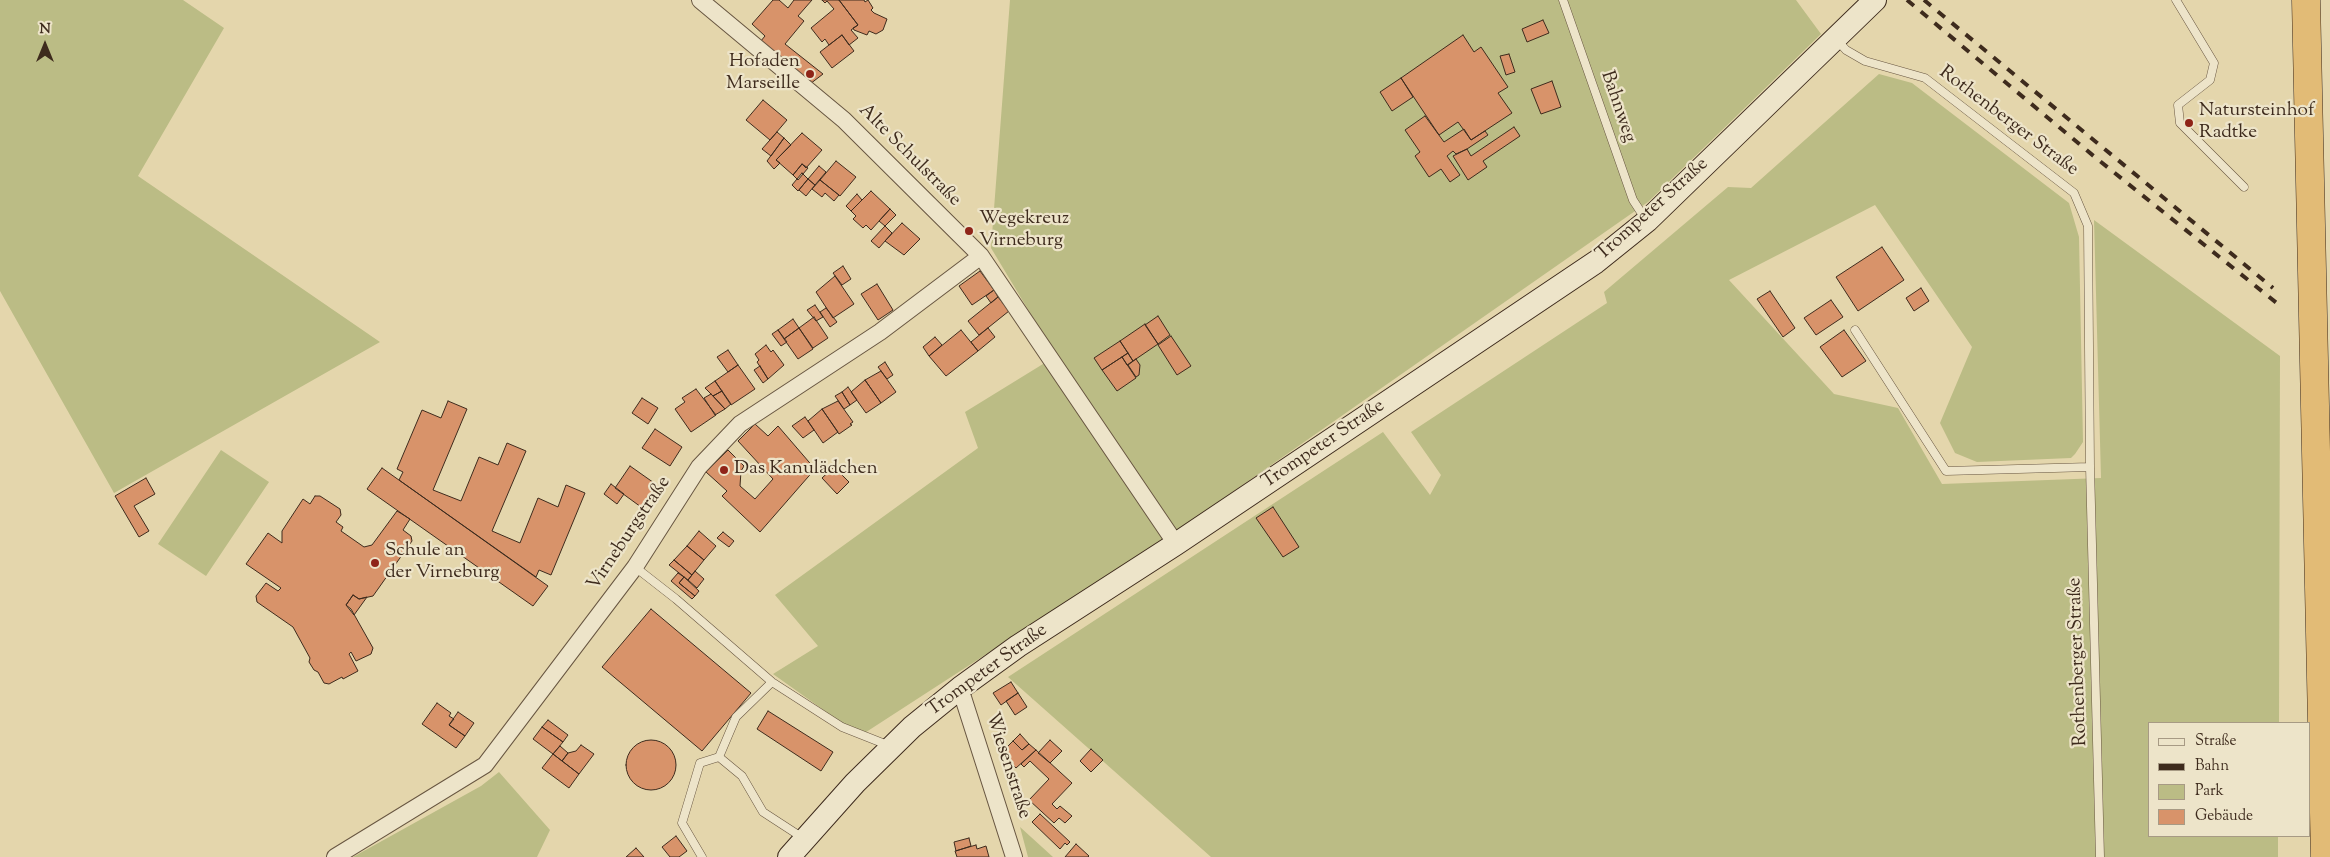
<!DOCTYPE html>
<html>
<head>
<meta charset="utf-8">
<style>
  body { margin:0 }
  #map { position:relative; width:2330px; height:857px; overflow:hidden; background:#e4d6ac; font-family:"Sorts Mill Goudy",serif }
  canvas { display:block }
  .legend { position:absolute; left:2148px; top:722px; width:162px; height:115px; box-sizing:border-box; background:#ede4c9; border:1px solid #a79a84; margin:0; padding:6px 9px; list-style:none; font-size:15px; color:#3e2b1d }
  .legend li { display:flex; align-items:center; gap:10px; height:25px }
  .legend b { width:25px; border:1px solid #a79a84 }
  .north { position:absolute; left:20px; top:20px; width:50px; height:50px; -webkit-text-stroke:4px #ede4c9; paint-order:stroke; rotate:0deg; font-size:14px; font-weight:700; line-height:20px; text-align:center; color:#3e2b1d }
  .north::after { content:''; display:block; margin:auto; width:18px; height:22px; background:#3e2b1d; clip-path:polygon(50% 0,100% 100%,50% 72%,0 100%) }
</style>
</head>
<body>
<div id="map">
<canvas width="2330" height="857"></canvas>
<ul class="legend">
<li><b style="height:6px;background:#ede4c9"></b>Straße</li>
<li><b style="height:6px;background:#3e2b1d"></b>Bahn</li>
<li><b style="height:14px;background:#bbbc85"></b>Park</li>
<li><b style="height:14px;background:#d8936a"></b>Gebäude</li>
</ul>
<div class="north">N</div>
</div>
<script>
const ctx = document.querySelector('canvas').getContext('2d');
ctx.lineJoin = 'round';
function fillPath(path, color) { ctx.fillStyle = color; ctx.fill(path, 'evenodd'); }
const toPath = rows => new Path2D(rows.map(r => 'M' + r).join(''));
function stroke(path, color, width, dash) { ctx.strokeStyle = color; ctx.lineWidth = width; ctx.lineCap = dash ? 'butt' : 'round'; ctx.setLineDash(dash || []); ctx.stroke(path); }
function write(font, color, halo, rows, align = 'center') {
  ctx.font = font + ' "Sorts Mill Goudy",serif'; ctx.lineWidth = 4.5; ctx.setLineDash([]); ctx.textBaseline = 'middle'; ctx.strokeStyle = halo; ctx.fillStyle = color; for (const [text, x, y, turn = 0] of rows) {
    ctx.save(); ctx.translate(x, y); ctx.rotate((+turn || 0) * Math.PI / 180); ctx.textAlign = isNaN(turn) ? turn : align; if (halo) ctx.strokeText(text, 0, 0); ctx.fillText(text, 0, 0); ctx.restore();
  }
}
fillPath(toPath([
  [0,0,183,0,224,28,138,176,380,342,114,493,0,291],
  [1010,0,1796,0,1821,34,1648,202,1181,528,860,736,773,674,818,646,775,595,978,448,965,412,1056,356,991,248],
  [1879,74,1912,83,2069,203,2079,237,2083,442,2075,454,2071,458,1977,462,1955,453,1940,423,1972,347,1875,205,1729,280,1834,394,1898,408,1942,484,2101,478,2094,220,2280,356,2279,723,2149,723,2149,836,2278,836,2278,857,1211,857,1008,677,1383,432,1430,495,1441,475,1411,432,1607,303,1604,292,1728,187,1751,188],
  [221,450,269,482,206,576,158,544],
  [499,772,550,830,537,857,353,857,481,786],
  [1020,827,1053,857,1028,857]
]), '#bbbc85');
const building = toPath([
  [773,0,779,0,788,8,794,0,812,0,798,16,804,21,785,44,823,74,810,84,760,42,765,36,752,24,773,0],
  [822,0,839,0,858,25,851,30,858,38,849,45,842,35,829,45,825,39,822,42,811,28,834,9,827,1,825,3,822,0],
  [839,0,864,0,865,2,868,0,873,8,871,10,874,13,887,19,883,30,876,34,869,31,867,35,854,30,853,28,858,25,839,0],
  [1543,20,1549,33,1527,42,1522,29,1543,20],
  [842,35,854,51,832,68,820,52,842,35],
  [1463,35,1474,52,1481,47,1508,87,1498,93,1512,113,1471,140,1458,122,1439,135,1401,78,1463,35],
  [1509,54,1515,72,1506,75,1500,56,1509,54],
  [1401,78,1413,97,1392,111,1380,92,1401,78],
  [1552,81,1561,107,1541,114,1531,89,1552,81],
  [763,100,787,120,770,140,746,120,763,100],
  [1425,116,1444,142,1464,129,1471,140,1485,131,1488,135,1467,149,1456,154,1453,151,1447,156,1460,175,1450,182,1441,169,1429,177,1415,156,1420,152,1405,130,1425,116],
  [1514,127,1520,136,1483,161,1487,167,1468,180,1453,156,1467,149,1471,156,1514,127],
  [777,132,784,138,771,156,762,149,777,132],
  [802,133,822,150,806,168,802,164,793,175,776,160,802,133],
  [784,138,791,145,776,160,780,163,774,169,767,161,784,138],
  [836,161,856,177,840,196,820,180,836,161],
  [802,164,808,168,798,180,793,175,802,164],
  [819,166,826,172,815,185,808,179,819,166],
  [802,173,808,179,798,191,792,185,802,173],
  [808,179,815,185,806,196,799,190,808,179],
  [820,180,839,195,834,201,825,193,822,197,812,189,820,180],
  [871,191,890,209,871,230,866,225,863,228,853,219,856,216,851,211,871,191],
  [857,194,862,200,851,211,846,206,857,194],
  [890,209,896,215,885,226,879,221,890,209],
  [902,223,920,239,904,255,885,241,902,223],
  [885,226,892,233,879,248,871,241,885,226],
  [1882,247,1904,280,1858,311,1836,277,1882,247],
  [843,266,851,279,842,285,833,273,843,266],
  [980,271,994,290,972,305,959,286,980,271],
  [835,276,854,304,833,318,816,292,835,276],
  [877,284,893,310,878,320,861,294,877,284],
  [1921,288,1929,301,1914,311,1906,298,1921,288],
  [994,290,998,297,991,303,986,296,994,290],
  [1770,291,1795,328,1783,337,1757,299,1770,291],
  [998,297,1009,311,979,335,968,321,998,297],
  [1831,300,1843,317,1816,335,1804,318,1831,300],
  [815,305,823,317,816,321,807,310,815,305],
  [826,308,837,322,830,327,820,312,826,308],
  [1158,316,1170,335,1158,344,1145,325,1158,316],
  [814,317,828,338,813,348,799,328,814,317],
  [793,319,799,328,784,339,778,330,793,319],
  [1145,324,1158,344,1133,361,1120,341,1145,324],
  [799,328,813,349,798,359,784,339,799,328],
  [988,328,995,337,978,351,971,342,988,328],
  [778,330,787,342,781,346,772,334,778,330],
  [961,330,978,351,946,376,929,356,961,330],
  [1844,330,1866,361,1842,377,1820,347,1844,330],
  [1171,336,1191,366,1177,375,1158,345,1171,336],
  [935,337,942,345,929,356,923,347,935,337],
  [1120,341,1128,353,1102,370,1094,358,1120,341],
  [766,345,771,352,773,350,784,365,768,379,757,362,759,360,755,354,766,345],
  [728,350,738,365,728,372,717,357,728,350],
  [1128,353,1133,361,1127,365,1122,357,1128,353],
  [1122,357,1136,378,1117,391,1102,370,1122,357],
  [1136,359,1140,365,1139,375,1136,377,1128,365,1136,359],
  [885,362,893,375,887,379,878,367,885,362],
  [738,365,755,389,731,405,715,381,738,365],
  [760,366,768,379,763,383,754,370,760,366],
  [881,371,896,392,881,403,865,380,881,371],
  [865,380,881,403,866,413,851,392,865,380],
  [715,381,722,391,713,396,705,388,715,381],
  [848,387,857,400,850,405,842,392,848,387],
  [696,389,716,415,691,432,675,409,685,402,682,398,696,389],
  [722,391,731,404,725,409,713,396,722,391],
  [842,392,850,405,844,409,835,396,842,392],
  [711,394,725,409,715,415,704,398,711,394],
  [642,398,658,408,648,424,632,413,642,398],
  [448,401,467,409,433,490,461,501,479,457,498,465,507,443,526,451,492,531,520,543,538,498,558,507,566,485,585,493,551,575,539,570,536,577,399,480,403,472,397,469,422,410,441,418,448,401],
  [838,401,853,422,850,424,852,425,839,434,822,409,838,401],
  [822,409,838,432,823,443,808,421,822,409],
  [805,417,814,430,803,438,792,426,805,417],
  [755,424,768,436,778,426,815,469,760,532,722,496,727,491,706,472,728,450,744,466,741,471,740,486,755,499,773,479,738,441,755,424],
  [655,429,682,447,670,466,642,448,655,429],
  [630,466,657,485,641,507,615,488,630,466],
  [834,467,849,482,837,494,822,478,834,467],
  [382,468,548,586,533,606,367,489,382,468],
  [146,478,155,494,134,506,149,531,139,537,115,496,146,478],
  [611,484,624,494,617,504,604,494,611,484],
  [315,496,320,496,340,509,341,515,336,522,343,527,341,531,364,547,372,545,397,511,410,519,403,530,411,536,412,541,373,596,359,599,353,595,346,605,351,609,373,648,371,654,356,661,351,652,349,654,358,671,343,679,342,677,329,684,324,683,318,672,314,670,309,662,310,658,293,627,257,602,256,596,266,583,278,591,281,588,246,564,268,533,282,543,282,531,303,499,310,504,315,496],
  [1273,507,1299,547,1283,557,1256,518,1273,507],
  [699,531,716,546,704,560,687,546,699,531],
  [723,532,734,541,729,547,717,538,723,532],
  [687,546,704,560,692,575,674,560,687,546],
  [674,560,692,575,688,580,669,565,674,560],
  [695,571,704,579,697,588,688,580,695,571],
  [678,573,684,577,679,583,695,596,692,599,671,581,678,573],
  [684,577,699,591,695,596,679,583,684,577],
  [353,595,359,599,367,597,354,615,346,605,353,595],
  [651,609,751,693,702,751,602,667,651,609],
  [1011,682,1018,693,1001,705,993,693,1011,682],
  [1018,693,1027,707,1015,715,1006,701,1018,693],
  [437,703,451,713,449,716,454,719,449,725,465,736,456,748,422,724,437,703],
  [768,711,833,752,821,771,757,729,768,711],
  [458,712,474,723,465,736,449,725,458,712],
  [548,720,568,735,563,742,542,727,548,720],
  [542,727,563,742,553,754,533,739,542,727],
  [1020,734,1029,744,1022,750,1013,741,1020,734],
  '626 765a25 25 0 1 1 50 0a25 25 0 1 1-50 0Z',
  [1050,740,1062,751,1050,763,1038,753,1050,740],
  [1013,741,1022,750,1029,744,1036,750,1016,768,1001,753,1013,741],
  [581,745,594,754,579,774,562,761,568,753,576,751,581,745],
  [560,746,568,753,562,761,553,754,560,746],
  [1091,749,1103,760,1091,772,1080,761,1091,749],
  [1036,750,1072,783,1052,804,1057,809,1060,806,1072,816,1065,823,1059,818,1054,823,1029,800,1049,779,1030,761,1024,767,1021,764,1036,750],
  [553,754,579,774,569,788,542,768,553,754],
  [1040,814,1070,842,1067,845,1065,843,1060,849,1032,822,1040,814],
  [676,836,687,851,679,857,670,857,662,847,676,836],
  [969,838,971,846,956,851,954,842,969,838],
  [1076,844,1089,856,1088,857,1065,857,1076,844],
  [976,845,977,849,986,846,989,857,957,857,955,851,976,845],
  [636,848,644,857,626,857,636,848]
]);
fillPath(building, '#d8936a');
stroke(building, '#3e2b1d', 1);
const lane = toPath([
  [1563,0,1633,200,1646,220],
  [2176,0,2214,63,2210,80,2178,105,2180,123,2244,187],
  [1837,40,1846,50,1865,61,1925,78,2074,193,2088,226,2090,467,2100,857],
  [1855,330,1946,471,2090,467],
  [635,567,676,599,772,682,842,727,890,746],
  [719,757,736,717,772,682],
  [702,857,682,823,700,763,719,757,742,776,763,812,803,838]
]);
const street = toPath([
  [700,0,844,120,981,256,1176,544],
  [960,688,1014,857],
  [335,857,485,765,635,567,699,467,740,424,880,332,981,256]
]);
const secondary = toPath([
  [789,857,855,783,912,727,960,688,1018,646,1176,544,1596,262,1647,221,1875,0]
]);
const highway = toPath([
  [2306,0,2325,857]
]);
stroke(lane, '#685641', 9);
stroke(street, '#685641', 18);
stroke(secondary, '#3e2b1d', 24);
stroke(highway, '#3e2b1d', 29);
stroke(lane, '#ede4c9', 8);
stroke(street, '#ede4c9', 16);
stroke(secondary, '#ede4c9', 22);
stroke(highway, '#e2bb76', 28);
stroke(toPath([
  [1907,0,2096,158,2278,304],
  [1924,0,2273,288]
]), '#3e2b1d', 4, [9, 9]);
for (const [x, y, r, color] of [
  [810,74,5,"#8f2418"],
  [2189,123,5,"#8f2418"],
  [969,231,5,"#8f2418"],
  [724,470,5,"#8f2418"],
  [375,563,5,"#8f2418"]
]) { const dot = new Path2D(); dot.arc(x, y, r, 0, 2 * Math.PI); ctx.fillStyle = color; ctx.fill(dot); stroke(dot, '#ede4c9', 2); }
write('19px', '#3e2b1d', '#ede4c9', [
  ["Hofaden",800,63,"right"],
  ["Marseille",800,85,"right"],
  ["Natursteinhof",2199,112],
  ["Radtke",2199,134],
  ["Wegekreuz",979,220],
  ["Virneburg",979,242],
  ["Das Kanulädchen",734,470],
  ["Schule an",385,552],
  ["der Virneburg",385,574]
], 'left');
write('19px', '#3e2b1d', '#ede4c9', [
  ["Bahnweg",1617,107,71],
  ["Rothenberger Straße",2008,122,37],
  ["Alte Schulstraße",909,156,45],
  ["Trompeter Straße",1653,210,-42],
  ["Trompeter Straße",1324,445,-34],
  ["Virneburgstraße",630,534,-56],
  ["Rothenberger Straße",2079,662,-92],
  ["Trompeter Straße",988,671,-36],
  ["Wiesenstraße",1007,766,72]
]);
</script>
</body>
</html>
